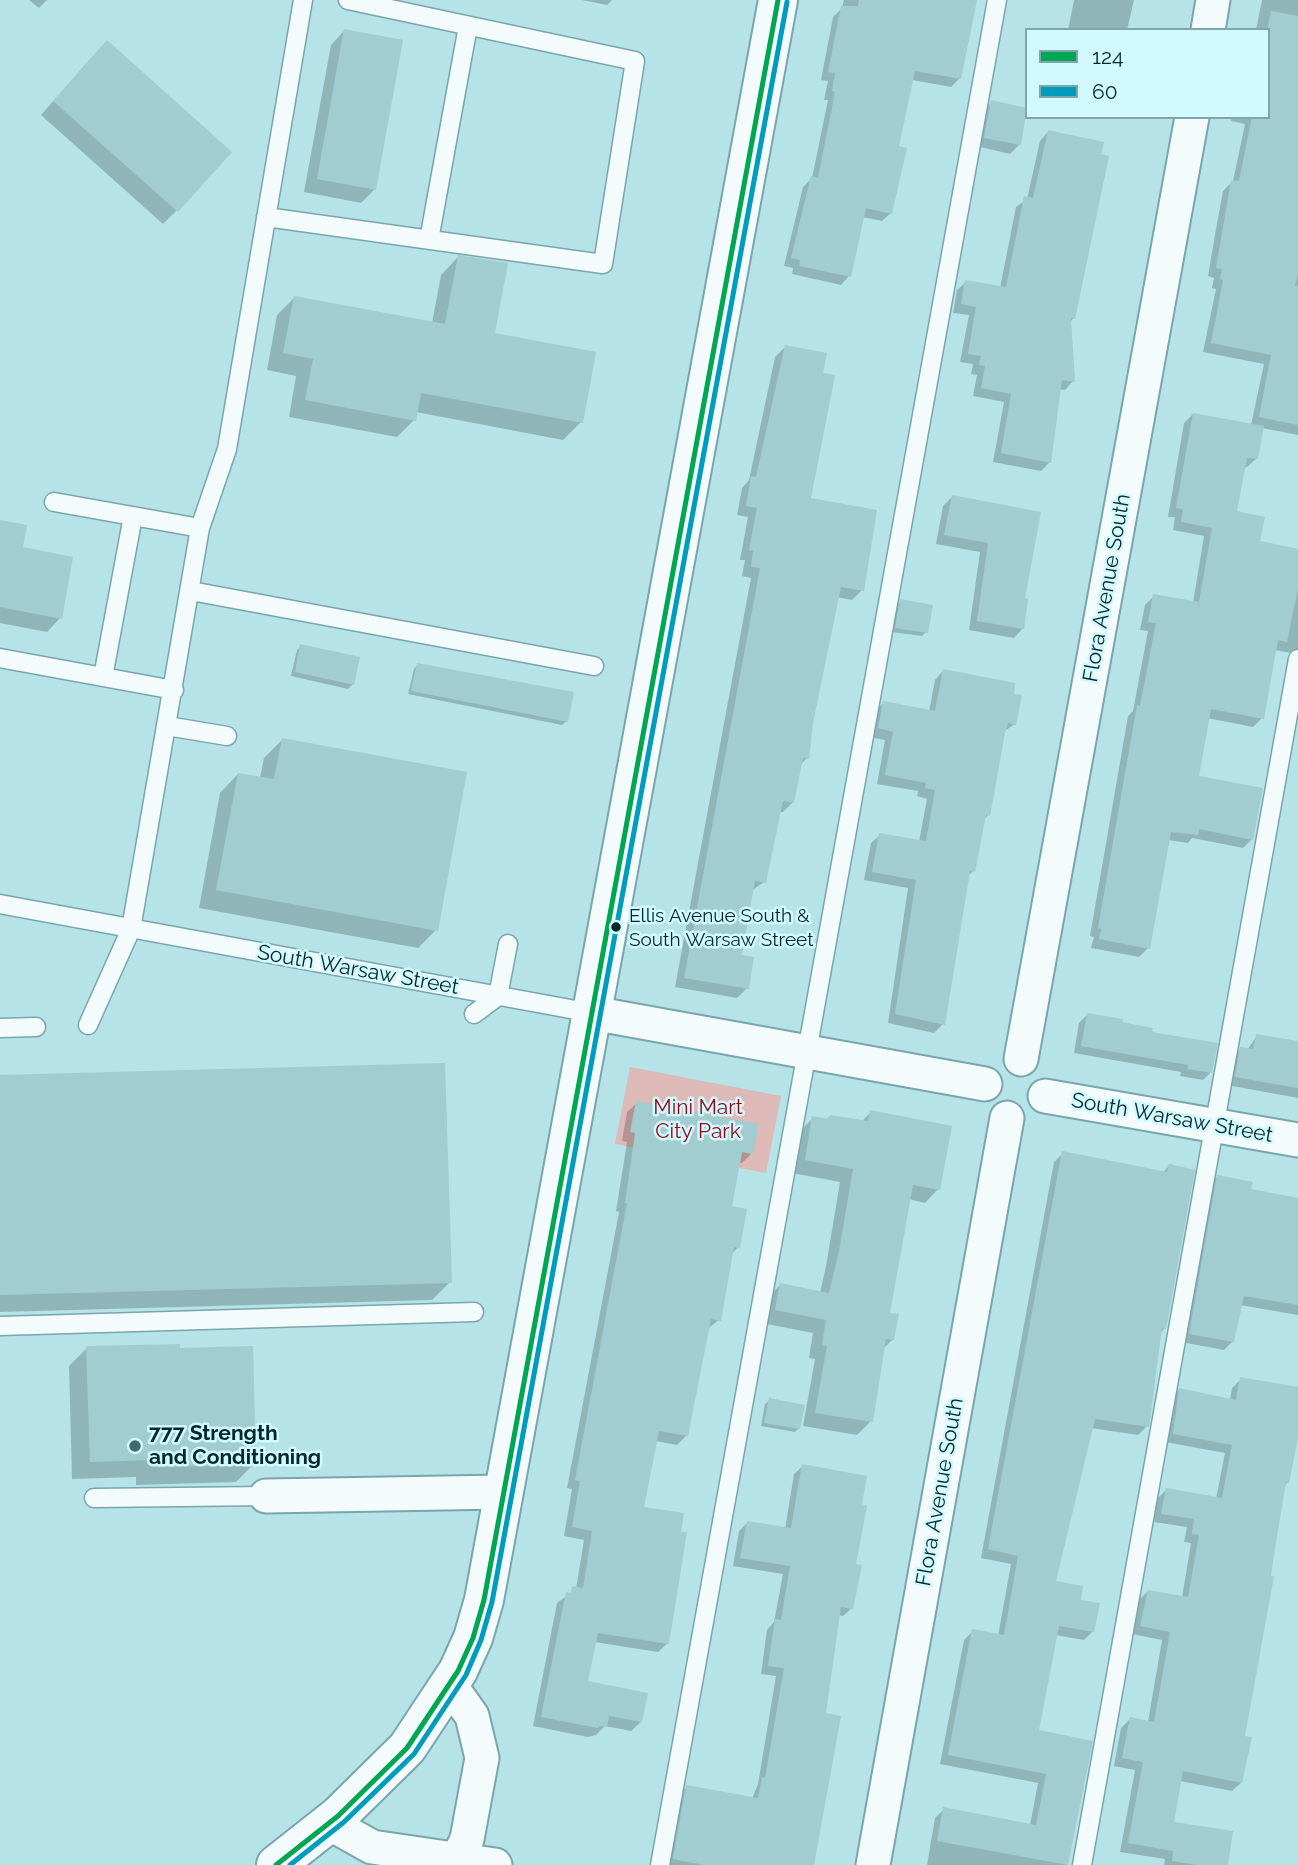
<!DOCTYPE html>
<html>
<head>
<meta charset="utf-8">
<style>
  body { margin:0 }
  #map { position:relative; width:1298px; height:1865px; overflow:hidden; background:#b5e3e8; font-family:Raleway,sans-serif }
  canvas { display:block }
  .legend { position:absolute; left:1025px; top:28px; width:245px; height:91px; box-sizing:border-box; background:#d1f9fe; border:2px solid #7fa6aa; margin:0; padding:9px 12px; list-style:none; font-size:21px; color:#03292d }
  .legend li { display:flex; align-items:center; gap:14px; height:35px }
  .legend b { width:35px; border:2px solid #7fa6aa }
</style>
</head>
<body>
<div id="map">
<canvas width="1298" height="1865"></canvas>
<ul class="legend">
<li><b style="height:9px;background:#00a651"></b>124</li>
<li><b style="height:9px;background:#009cbe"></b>60</li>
</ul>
</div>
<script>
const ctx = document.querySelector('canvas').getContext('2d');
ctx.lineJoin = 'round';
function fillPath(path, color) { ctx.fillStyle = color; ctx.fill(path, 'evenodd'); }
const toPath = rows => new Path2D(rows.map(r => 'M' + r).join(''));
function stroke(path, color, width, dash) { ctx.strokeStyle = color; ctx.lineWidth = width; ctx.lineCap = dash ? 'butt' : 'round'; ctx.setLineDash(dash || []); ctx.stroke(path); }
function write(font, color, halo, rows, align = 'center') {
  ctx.font = font + ' Raleway,sans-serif'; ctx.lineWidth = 5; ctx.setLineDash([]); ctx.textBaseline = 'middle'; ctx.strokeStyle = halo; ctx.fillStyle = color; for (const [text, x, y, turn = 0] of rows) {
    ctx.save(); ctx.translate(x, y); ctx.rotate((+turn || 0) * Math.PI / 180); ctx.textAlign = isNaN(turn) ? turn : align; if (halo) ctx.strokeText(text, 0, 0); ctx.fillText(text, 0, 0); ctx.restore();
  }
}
fillPath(toPath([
  [630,1067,781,1096,766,1173,615,1144]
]), '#ddb9b7');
fillPath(toPath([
  [29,0,47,0,39,8],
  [582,0,612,0,607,5],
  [844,0,975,0,959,79,951,87,912,80,897,147,891,213,882,221,862,217,849,276,841,285,792,274,793,268,784,266,803,187,812,178,828,100,824,100,828,81,821,80,833,17,842,8],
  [1074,0,1134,0,1127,30,1068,30],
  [1262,0,1298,0,1298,435,1262,428,1256,459,1247,467,1244,467,1235,512,1258,543,1298,550,1298,654,1274,650,1262,718,1253,727,1207,718,1197,777,1252,839,1243,848,1192,838,1188,843,1168,840,1148,948,1139,957,1091,948,1094,937,1090,936,1128,716,1133,711,1148,631,1140,630,1145,605,1154,596,1193,603,1204,536,1173,530,1175,517,1168,517,1184,423,1193,414,1251,425,1264,364,1203,352,1216,289,1212,288,1214,278,1208,276,1216,229,1223,191,1233,181,1245,124,1231,121,1232,117,1268,117,1268,30,1256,30],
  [344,31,375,189,361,203,304,192,331,45],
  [93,56,177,210,163,224,41,115],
  [992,102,1019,145,1010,154,976,146,983,111],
  [1048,132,1074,318,1070,322,1073,381,1065,390,1059,389,1050,462,1041,471,993,462,1004,402,973,396,977,375,971,374,973,364,960,362,969,315,953,313,957,290,966,282,1000,288,1016,207,1027,199,1040,141],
  [458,257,493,335,581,422,563,440,416,412,414,420,397,437,289,417,296,376,267,370,277,315,294,298,432,323,441,275],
  [785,347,809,499,862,590,852,600,837,597,811,722,807,758,800,765,793,802,783,812,779,812,764,882,751,891,740,956,747,988,737,998,675,987,751,578,742,576,745,560,740,560,748,517,737,515,742,488,749,480,775,357],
  [952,497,1039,514,1023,599,1023,628,1014,638,969,630,980,552,936,544,943,506],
  [0,522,21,549,60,618,47,632,0,623],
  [901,601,926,632,922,636,892,632,897,605],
  [301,646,357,658,352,685,348,689,291,676,297,650],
  [418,664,567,721,562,725,408,694,414,669],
  [943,671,1015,724,1003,732,988,815,983,821,973,871,967,877,943,1024,934,1033,888,1023,908,888,864,880,871,843,880,835,919,842,927,799,917,796,918,791,877,784,885,740,870,737,875,712,883,703,929,712,935,680],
  [282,740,436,930,418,948,199,908,220,793,238,774,260,778,264,758],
  [1087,1015,1150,1033,1211,1072,1203,1080,1180,1076,1181,1072,1074,1053,1079,1023],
  [1257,1036,1298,1043,1298,1098,1227,1085,1232,1058,1241,1049,1247,1050],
  [0,1077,450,1282,432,1300,0,1312],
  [637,1103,751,1154,742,1163,738,1162,730,1208,738,1247,731,1255,719,1320,707,1329,687,1435,677,1445,656,1441,642,1508,668,1643,658,1652,594,1642,586,1683,641,1722,631,1731,605,1726,596,1735,588,1737,533,1726,557,1603,576,1589,584,1540,564,1536,572,1489,567,1488,619,1212,616,1211,627,1142,622,1141,627,1112],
  [871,1112,938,1189,925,1203,909,1199,888,1314,893,1339,883,1349,871,1421,857,1435,803,1426,815,1359,809,1358,813,1333,762,1323,767,1299,780,1285,820,1293,826,1266,840,1182,792,1173,799,1132,813,1118,826,1121,830,1116,861,1122],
  [1063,1153,1162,1173,1169,1166,1165,1328,1159,1334,1147,1426,1138,1435,1091,1428,1054,1583,1079,1601,1093,1631,1084,1640,1055,1635,1037,1731,1091,1742,1067,1865,927,1865,935,1818,944,1809,1030,1825,1038,1783,940,1764,964,1640,973,1631,998,1636,1011,1564,981,1558,1054,1162],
  [1218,1176,1249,1190,1298,1200,1298,1315,1240,1305,1233,1341,1224,1350,1181,1342,1209,1185],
  [87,1348,254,1464,236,1482,136,1485,136,1477,72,1479,69,1366],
  [1241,1379,1298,1389,1298,1420,1288,1482,1284,1486,1243,1737,1241,1783,1232,1791,1180,1781,1172,1824,1225,1865,1164,1865,1165,1859,1120,1852,1135,1770,1114,1766,1121,1728,1130,1719,1148,1722,1162,1640,1132,1634,1139,1600,1148,1591,1182,1598,1191,1543,1184,1542,1187,1527,1154,1522,1157,1499,1166,1490,1216,1499,1225,1453,1165,1442,1171,1398,1180,1389,1230,1400,1232,1388],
  [770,1400,799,1428,795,1432,761,1426,765,1404],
  [803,1466,860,1506,852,1608,843,1616,838,1615,824,1715,814,1865,666,1865,678,1795,687,1787,752,1799,758,1784,776,1676,761,1674,767,1630,774,1622,783,1574,733,1566,739,1531,748,1522,785,1529,794,1474]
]), '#0003');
fillPath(toPath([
  [859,0,977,0,961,79,915,71,899,146,907,148,892,214,866,208,851,277,799,266,800,260,791,258,811,176,818,178,835,92,832,91,835,73,828,72,841,6,858,6],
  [1271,11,1298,16,1298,273,1295,286,1298,286,1298,425,1259,417,1271,355,1211,343,1223,280,1220,279,1222,269,1216,268,1231,180,1239,181,1252,117,1268,117,1268,26],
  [344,29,403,40,376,190,317,179],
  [107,40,232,152,178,212,53,101],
  [991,100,1027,108,1021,145,984,138],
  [1048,130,1104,142,1101,154,1109,156,1075,319,1071,318,1075,382,1062,380,1051,463,1001,453,1011,394,981,388,985,366,979,365,981,356,968,354,976,307,961,304,965,280,1006,287,1024,196,1033,198],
  [458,255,508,263,495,333,596,352,583,423,421,393,416,421,305,400,313,359,283,353,294,296,445,324],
  [785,345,827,353,823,373,835,375,811,498,877,510,864,591,841,587,813,723,809,759,803,758,794,803,783,801,766,883,755,881,742,955,754,957,749,989,684,978,760,568,751,567,753,551,749,550,757,508,746,506,751,476,756,477],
  [1193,413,1264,426,1258,459,1247,458,1237,511,1265,517,1260,541,1298,549,1298,588,1287,642,1278,640,1264,719,1211,709,1199,776,1263,788,1253,840,1199,829,1198,835,1171,832,1150,949,1099,939,1101,929,1098,928,1137,705,1140,706,1156,623,1148,622,1153,594,1199,602,1212,528,1181,522,1183,509,1176,508],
  [952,495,1041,512,1025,598,1028,599,1024,629,977,621,988,543,944,535],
  [0,520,27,525,23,547,73,557,62,619,0,607],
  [900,599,933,605,928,633,895,628],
  [300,644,360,657,354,685,295,672],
  [417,663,574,692,568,722,411,691],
  [943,669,1015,683,1014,694,1022,695,1016,725,1008,723,1005,733,990,816,986,815,975,872,970,871,945,1025,895,1014,916,880,872,872,879,833,926,841,935,790,925,788,926,783,885,775,893,732,878,728,883,701,935,711],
  [282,738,467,772,438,931,216,890,238,773,274,779],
  [1087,1013,1123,1019,1122,1022,1153,1028,1152,1031,1157,1033,1218,1043,1212,1073,1187,1069,1188,1065,1081,1046],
  [1256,1034,1298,1041,1298,1088,1235,1077,1240,1047,1253,1049],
  [445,1063,452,1283,0,1295,0,1075],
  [636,1101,759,1124,753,1154,742,1152,732,1206,747,1209,740,1248,734,1247,721,1321,711,1319,688,1436,659,1431,644,1507,684,1513,681,1532,687,1532,669,1644,598,1633,588,1681,648,1693,642,1722,609,1716,607,1727,599,1726,598,1728,541,1717,566,1592,571,1593,572,1586,583,1588,592,1531,572,1527,580,1481,575,1480,627,1203,625,1203,635,1133,630,1132],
  [870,1110,952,1126,940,1190,913,1185,890,1313,899,1314,894,1340,886,1339,873,1422,815,1413,827,1346,822,1345,826,1320,775,1310,780,1283,829,1293,839,1251,853,1169,805,1160,812,1116,829,1119,830,1115,868,1121],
  [1062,1151,1167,1172,1169,1164,1195,1170,1166,1329,1162,1328,1149,1427,1095,1419,1056,1581,1083,1586,1081,1600,1100,1603,1094,1632,1059,1626,1039,1730,1093,1741,1068,1865,937,1841,943,1807,1036,1825,1046,1774,948,1755,972,1629,1004,1635,1018,1556,988,1549],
  [1217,1175,1253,1182,1251,1189,1298,1198,1298,1305,1244,1296,1234,1342,1189,1334],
  [180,1344,180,1348,253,1346,256,1465,154,1467,154,1460,90,1462,86,1346],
  [1240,1377,1298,1387,1298,1438,1289,1483,1286,1482,1273,1561,1271,1576,1274,1576,1245,1736,1252,1737,1242,1783,1183,1771,1174,1822,1233,1831,1228,1865,1197,1865,1172,1861,1173,1851,1128,1843,1143,1762,1122,1758,1130,1717,1154,1722,1170,1632,1140,1626,1148,1590,1188,1597,1199,1535,1192,1534,1194,1519,1161,1514,1166,1488,1222,1498,1232,1445,1173,1434,1179,1388,1236,1400],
  [769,1398,805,1405,800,1429,764,1423],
  [802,1464,867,1476,862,1504,867,1506,856,1564,862,1565,853,1609,841,1607,826,1713,841,1716,814,1865,704,1865,673,1859,686,1785,758,1798,762,1777,765,1778,784,1668,768,1666,775,1619,781,1620,790,1566,740,1558,747,1521,791,1528]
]), '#a1ccd0');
const lane = toPath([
  [266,217,603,264,635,61,348,0],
  [429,240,468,26],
  [54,502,200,528],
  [191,591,594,666],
  [0,658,174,690],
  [103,677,133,516],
  [167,726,227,736],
  [0,904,592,1013],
  [474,1014,498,996,508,944],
  [88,1025,131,929,200,528,227,449,303,0],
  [0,1028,36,1027],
  [0,1326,474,1312],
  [94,1498,266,1496],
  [660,1865,997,0],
  [1082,1865,1298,659]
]);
const street = toPath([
  [1208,30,1213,0],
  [592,1013,985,1084],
  [1021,1059,1192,117],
  [1045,1096,1298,1140],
  [266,1496,504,1492],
  [450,1685,472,1716,482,1758,467,1839,455,1865],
  [329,1823,372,1847,495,1865],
  [873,1865,1007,1118]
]);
const secondary = toPath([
  [276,1865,338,1816,407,1748,458,1671,473,1638,484,1600,778,0]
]);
stroke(lane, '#78a6ac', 21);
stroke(street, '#78a6ac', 37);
stroke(secondary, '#78a6ac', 42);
stroke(lane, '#f4fbfc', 18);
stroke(street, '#f4fbfc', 33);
stroke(secondary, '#f4fbfc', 38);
stroke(toPath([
  [276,1865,338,1816,407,1748,458,1671,473,1638,484,1600,778,0]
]), '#00a651', 5);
stroke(toPath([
  [290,1865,344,1822,414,1754,466,1675,481,1640,492,1602,787,2]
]), '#009cbe', 5);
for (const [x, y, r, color] of [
  [616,927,6,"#03292d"],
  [135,1446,7,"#416a6e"]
]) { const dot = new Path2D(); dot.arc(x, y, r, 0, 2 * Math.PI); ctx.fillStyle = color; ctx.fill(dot); stroke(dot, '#d1f9fe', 2.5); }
write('19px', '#03292d', '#d1f9fe', [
  ["Ellis Avenue South &",629,916],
  ["South Warsaw Street",629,940]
], 'left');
write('21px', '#03292d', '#d1f9fe', [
  ["Flora Avenue South",1107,588,-80],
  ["South Warsaw Street",358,970,10],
  ["South Warsaw Street",1172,1118,10],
  ["Flora Avenue South",940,1492,-80]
]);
write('21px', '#990517', '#d1f9fe', [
  ["Mini Mart",698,1108],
  ["City Park",698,1132]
]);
write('bold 21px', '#03292d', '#d1f9fe', [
  ["777 Strength",149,1434],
  ["and Conditioning",149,1458]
], 'left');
</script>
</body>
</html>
